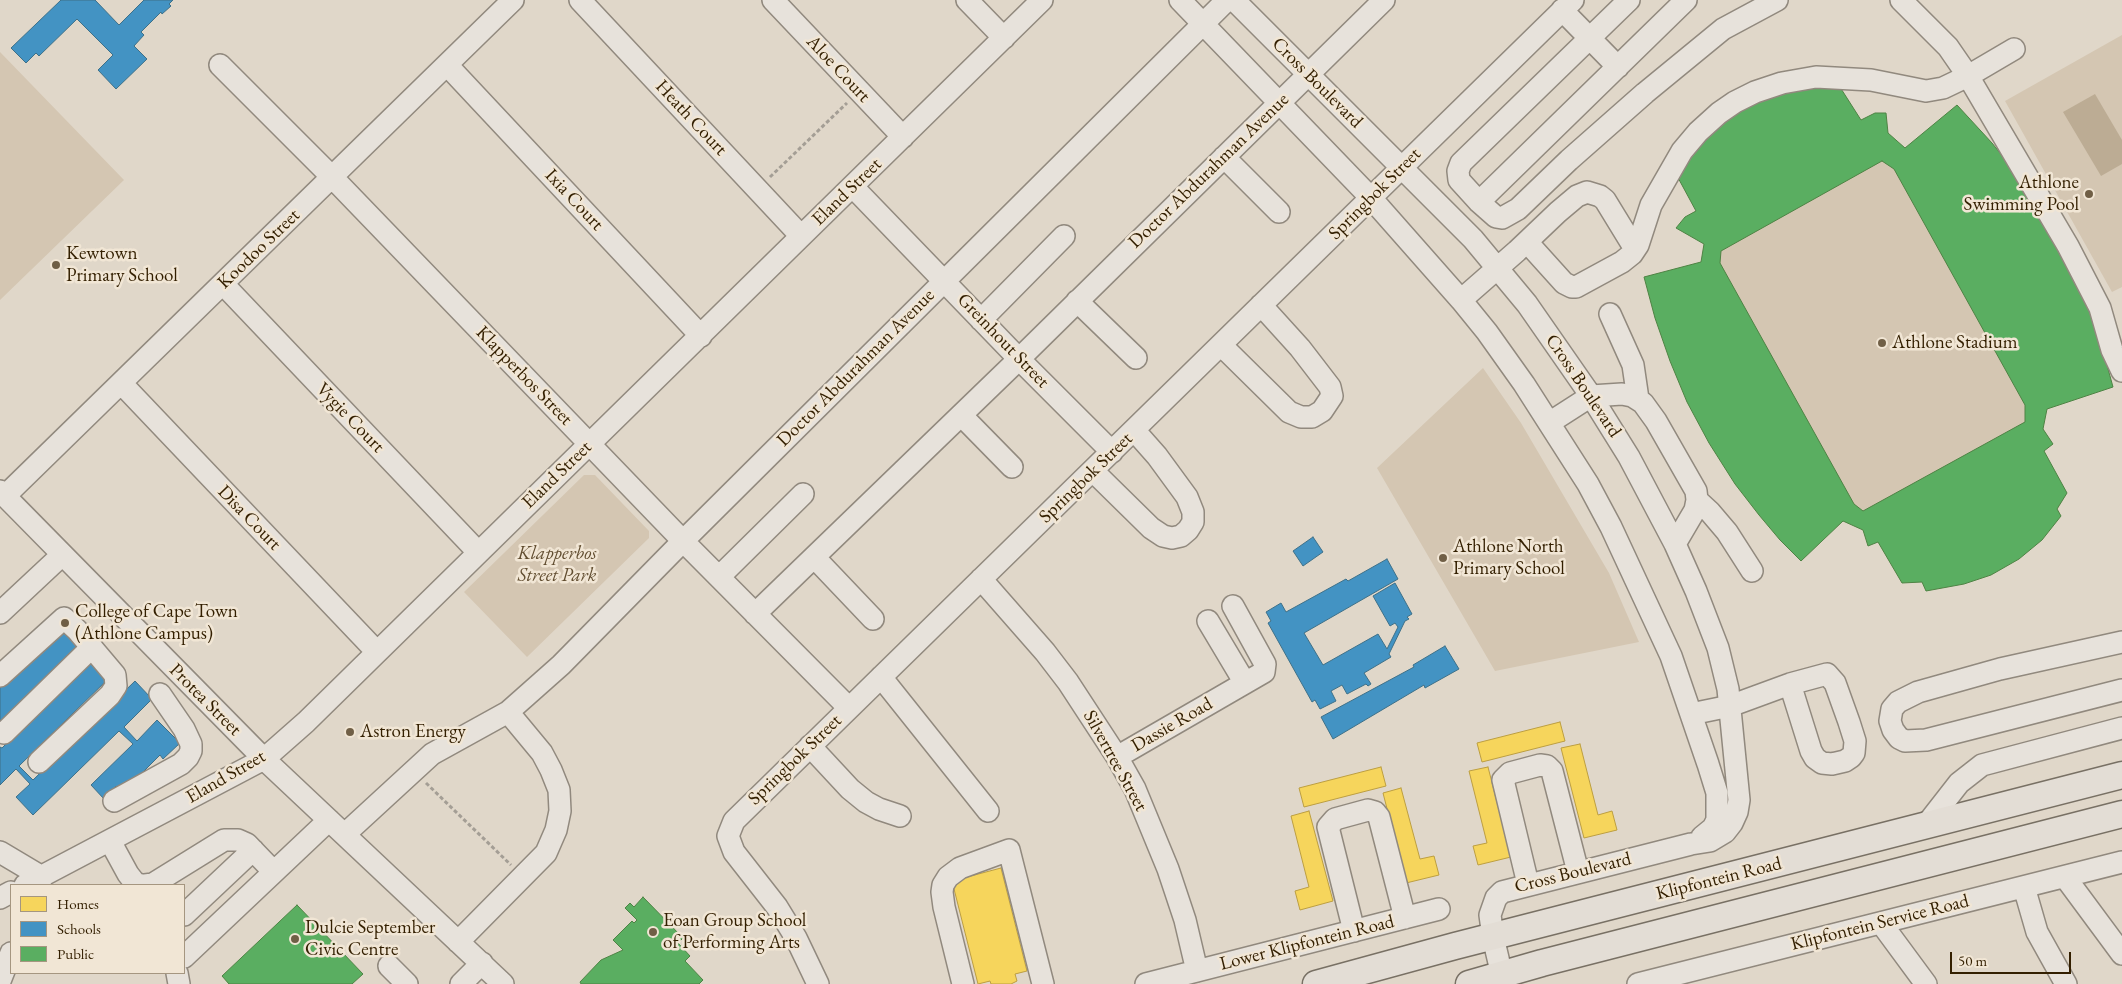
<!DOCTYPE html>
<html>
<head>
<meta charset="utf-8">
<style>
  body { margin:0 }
  #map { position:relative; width:2122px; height:984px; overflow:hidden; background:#e0d7c9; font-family:"EB Garamond",serif }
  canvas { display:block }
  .legend { position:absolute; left:10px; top:884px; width:175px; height:90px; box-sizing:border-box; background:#f1e6d5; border:1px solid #a59680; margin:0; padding:6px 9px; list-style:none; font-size:15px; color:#331f00 }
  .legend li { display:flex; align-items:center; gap:10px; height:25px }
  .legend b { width:25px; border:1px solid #a59680 }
  .scale { position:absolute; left:1950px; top:952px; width:121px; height:22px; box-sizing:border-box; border:2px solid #331f00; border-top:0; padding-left:6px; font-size:15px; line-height:18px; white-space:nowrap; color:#331f00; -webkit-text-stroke:4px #f1e6d5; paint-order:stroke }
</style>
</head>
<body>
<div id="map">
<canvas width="2122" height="984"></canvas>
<ul class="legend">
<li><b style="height:14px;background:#f6d55c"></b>Homes</li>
<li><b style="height:14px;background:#4393c3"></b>Schools</li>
<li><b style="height:14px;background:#5aae61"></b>Public</li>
</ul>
<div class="scale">50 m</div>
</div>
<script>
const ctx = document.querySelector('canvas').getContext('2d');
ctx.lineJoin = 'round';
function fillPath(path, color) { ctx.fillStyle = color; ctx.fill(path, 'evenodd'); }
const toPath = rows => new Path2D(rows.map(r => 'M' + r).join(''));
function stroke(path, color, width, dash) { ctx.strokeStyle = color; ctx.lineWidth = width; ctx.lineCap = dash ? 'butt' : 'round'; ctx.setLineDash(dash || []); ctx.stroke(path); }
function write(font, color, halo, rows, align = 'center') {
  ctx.font = font + ' "EB Garamond",serif'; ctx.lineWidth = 5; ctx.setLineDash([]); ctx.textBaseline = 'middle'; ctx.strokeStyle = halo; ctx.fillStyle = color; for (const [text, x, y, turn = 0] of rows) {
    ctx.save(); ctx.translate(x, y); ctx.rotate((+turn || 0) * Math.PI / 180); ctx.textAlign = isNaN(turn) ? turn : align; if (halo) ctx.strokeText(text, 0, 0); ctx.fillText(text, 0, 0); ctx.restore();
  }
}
fillPath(toPath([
  [2122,35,2122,287,2112,292,2005,101],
  [0,52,124,180,0,300],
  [1838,84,1861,120,1875,113,1886,113,1888,133,1905,148,1957,105,1992,143,2016,173,2096,325,2113,387,2047,409,2043,429,2053,444,2044,451,2067,493,2058,509,2061,516,2042,540,1991,575,1964,584,1926,591,1922,582,1902,583,1878,542,1868,546,1863,530,1843,521,1801,561,1780,540,1759,515,1735,484,1709,443,1687,402,1670,361,1655,318,1644,277,1701,262,1704,244,1676,228,1685,217,1696,211,1676,174],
  [1483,368,1521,423,1609,573,1639,642,1495,671,1377,468],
  [584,475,595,475,649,531,649,538,527,657,464,592]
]), '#d4c6b2');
fillPath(toPath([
  [2095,94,2122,140,2122,164,2101,176,2063,112]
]), '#bcac94');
const homes = toPath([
  [1560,722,1565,741,1482,762,1477,743,1560,722],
  [1580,744,1598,815,1612,811,1617,830,1584,838,1561,748,1580,744],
  [1381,767,1386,786,1304,807,1299,788,1381,767],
  [1488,767,1511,857,1478,865,1473,846,1487,843,1469,771,1488,767],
  [1401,788,1420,859,1434,856,1439,875,1406,883,1383,793,1401,788],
  [1309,811,1333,901,1300,910,1295,891,1309,887,1291,816,1309,811],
  [1001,868,1027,971,1015,974,1017,981,1011,984,991,984,990,981,978,984,952,881,1001,868]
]);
fillPath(homes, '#f6d55c');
stroke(homes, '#bc9e40', 1);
const schools = toPath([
  [61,0,95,0,119,25,144,0,173,0,169,4,171,6,162,14,161,12,141,32,144,35,134,46,147,59,116,89,98,70,113,55,77,19,39,56,36,53,26,63,11,48,61,0],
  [1313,537,1323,552,1303,566,1293,551,1313,537],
  [1387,559,1398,579,1304,633,1323,665,1378,634,1387,649,1398,627,1395,623,1390,626,1373,596,1395,583,1412,614,1407,617,1409,619,1405,621,1389,654,1391,657,1364,673,1371,684,1368,686,1366,684,1347,694,1342,685,1331,691,1336,701,1320,709,1315,700,1312,702,1268,623,1271,621,1266,612,1281,603,1286,612,1346,579,1348,581,1387,559],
  [63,620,83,640,0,722,0,681,63,620],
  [1445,646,1459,669,1425,688,1424,685,1333,739,1321,717,1414,667,1413,665,1445,646],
  [92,660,109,678,19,766,33,780,135,681,152,699,124,727,137,741,157,720,180,743,163,759,160,755,122,793,116,786,104,799,91,785,133,744,119,731,33,815,16,797,30,784,16,769,0,785,0,747,2,748,92,660]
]);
fillPath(schools, '#4393c3');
stroke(schools, '#3e7088', 1);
const public = toPath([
  [1838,84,1861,120,1875,113,1886,113,1888,133,1905,148,1957,105,1992,143,2016,173,2078,280,2096,325,2113,387,2047,409,2043,429,2053,444,2044,451,2067,493,2057,509,2061,516,2042,540,2019,559,1991,575,1964,584,1926,591,1922,582,1902,583,1878,542,1868,546,1863,530,1843,521,1801,561,1780,540,1759,515,1735,484,1709,443,1687,402,1670,361,1655,318,1644,277,1701,262,1704,244,1676,228,1685,217,1696,211,1676,174,1725,115,1784,89,1838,84],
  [1882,161,1894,169,2025,405,2025,422,1863,511,1854,504,1720,263,1721,251,1882,161],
  [643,897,683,938,678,943,690,956,685,961,703,980,699,984,581,984,580,982,601,960,623,950,613,940,632,921,634,923,637,920,625,908,630,903,634,907,643,897],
  [297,905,363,974,352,984,229,984,222,976,297,905]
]);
fillPath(public, '#5aae61');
stroke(public, '#4e8344', 1);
const minor = toPath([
  [580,0,801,236],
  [773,0,903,137],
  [967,0,1004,38],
  [1180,0,1371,198,1461,300,1487,332,1524,384,1588,484,1611,527,1671,656,1708,764,1717,793,1717,820,1713,828,1702,837],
  [1234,0,1473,239,1527,304,1591,396,1629,457,1675,544,1696,591,1718,648,1728,689,1739,800,1737,812,1732,823,1725,832,1710,841,1691,844,1502,892,1496,898,1490,915,1493,937,1504,984],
  [1629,0,1461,163,1458,171,1459,180,1479,202,1496,217,1502,218,1518,209,1569,160,1645,93,1723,29,1777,0],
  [1901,0,1948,47,1968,76,2068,246,2100,308,2112,350,2122,371],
  [1562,10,1618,67],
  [220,65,332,177,683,541,849,708],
  [447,65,701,336],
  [1224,157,1279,212],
  [853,187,1019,359,1112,452],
  [1479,202,1686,0],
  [1527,242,1564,283,1572,287,1576,287,1622,262,1632,254,1638,245,1651,205,1682,151,1698,132,1719,113,1735,102,1755,92,1782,83,1816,77,1871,80,1926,91,1943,88,1968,76,2014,49],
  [223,284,478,552],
  [1461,300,1517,251,1558,212,1577,196,1587,192,1600,196,1605,200,1635,249],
  [1077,301,1136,358],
  [1610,314,1633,365,1638,399],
  [981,320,1064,236],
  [1221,345,1289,412,1301,417,1312,417,1322,411,1332,396,1330,387,1300,348,1261,305],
  [122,384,377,652],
  [961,415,1012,467],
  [1549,423,1591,396,1622,394,1632,396,1643,403,1656,421,1696,491,1697,500,1695,510,1675,544],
  [1093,471,1151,528,1163,536,1172,538,1181,536,1188,530,1193,522,1193,512,1187,497,1157,456,1134,430],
  [0,491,264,759,503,984],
  [5,496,513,0],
  [1697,500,1710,512,1727,532,1752,571],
  [814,557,873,619],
  [719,577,803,494],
  [981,579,1045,652,1068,682,1117,757,1135,789,1168,869,1185,920,1197,971],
  [0,613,62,555],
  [755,614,1019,359,1384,0],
  [1208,621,1245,683],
  [2122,642,2000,669,1918,692,1898,702,1892,709,1890,721,1893,730,1899,738,1905,741,1926,740,2122,690],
  [0,676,64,618,77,630,115,675,116,686,110,695,39,762],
  [881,677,988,811],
  [1691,714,1730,706,1790,684,1827,674,1835,683,1849,722,1855,741,1854,753,1851,757,1845,761,1832,764,1822,763,1815,758,1811,751,1790,684],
  [4,733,92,647],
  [810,746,850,789,866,802,879,809,900,816],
  [1117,757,1264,672,1265,664,1233,606],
  [114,801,181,764,188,757,191,751,191,744,184,729,160,694],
  [1927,824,1959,783,1982,765,2122,728],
  [345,834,432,754,508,712,561,665,683,541,1227,0],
  [110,841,128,874,135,883,141,885],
  [0,852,42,877,39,885],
  [2065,877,2122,954],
  [1528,884,1503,780,1510,773,1540,765,1547,766,1552,771,1578,872],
  [25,885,264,759,306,722,1042,0],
  [145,885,153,884,224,840,238,840,247,844,273,871],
  [2024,887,2037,932,2066,984],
  [0,898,11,892],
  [184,915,253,850],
  [1881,923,1926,984],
  [1354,931,1328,827,1335,819,1368,810,1375,812,1379,817,1405,918],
  [458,942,546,853,556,830,560,811,559,790,551,770,542,753,508,712],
  [184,957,329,820],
  [389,966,407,984],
  [177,973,179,984],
  [0,981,11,953],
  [461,984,482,963],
  [818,984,796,938,777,907,734,852,728,836,734,821,1573,0],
  [963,984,944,907,942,892,943,885,948,877,960,868,1009,850,1043,984],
  [1146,984,1439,909],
  [1638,984,2122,862]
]);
const major = toPath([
  [1316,984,1455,946,2122,775],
  [1469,984,1542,963,2122,814]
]);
stroke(minor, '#91897e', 24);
stroke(major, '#787064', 29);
stroke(toPath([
  [770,177,847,103],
  [426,783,511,865]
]), '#a49e95', 3, [4, 2.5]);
stroke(minor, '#e7e2db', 21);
stroke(major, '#e3ddd5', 26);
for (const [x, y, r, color] of [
  [2089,194,5,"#705f46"],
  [56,265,5,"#705f46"],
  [1882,343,5,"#705f46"],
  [1443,558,5,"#705f46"],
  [65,623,5,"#705f46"],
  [350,732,5,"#705f46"],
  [653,932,5,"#705f46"],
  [295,939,5,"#705f46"]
]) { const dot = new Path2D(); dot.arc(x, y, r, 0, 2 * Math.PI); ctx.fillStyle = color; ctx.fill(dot); stroke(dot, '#f1e6d5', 2); }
write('19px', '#331f00', '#f1e6d5', [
  ["Aloe Court",838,69,47],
  ["Cross Boulevard",1317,83,45],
  ["Heath Court",691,118,47],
  ["Doctor Abdurahman Avenue",1209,171,-44],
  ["Eland Street",847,192,-44],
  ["Springbok Street",1375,194,-45],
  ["Ixia Court",574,200,47],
  ["Koodoo Street",259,249,-44],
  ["Greinhout Street",1003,341,46],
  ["Doctor Abdurahman Avenue",856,368,-45],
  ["Klapperbos Street",524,376,46],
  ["Cross Boulevard",1583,386,56],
  ["Vygie Court",350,418,46],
  ["Eland Street",557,475,-44],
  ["Springbok Street",1086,478,-44],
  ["Disa Court",249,518,46],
  ["Protea Street",205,700,45],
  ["Dassie Road",1172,725,-30],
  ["Springbok Street",795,760,-44],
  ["Silvertree Street",1115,761,61],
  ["Eland Street",226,777,-30],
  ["Cross Boulevard",1573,873,-14],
  ["Klipfontein Road",1719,879,-14],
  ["Klipfontein Service Road",1880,923,-14],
  ["Lower Klipfontein Road",1307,943,-14]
]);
write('19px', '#331f00', '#f1e6d5', [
  ["Athlone",2079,183,"right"],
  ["Swimming Pool",2079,205,"right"],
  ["Kewtown",66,254],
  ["Primary School",66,276],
  ["Athlone Stadium",1892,343],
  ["Athlone North",1453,547],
  ["Primary School",1453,569],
  ["College of Cape Town",75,612],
  ["(Athlone Campus)",75,634],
  ["Astron Energy",360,732],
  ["Eoan Group School",663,921],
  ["of Performing Arts",663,943],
  ["Dulcie September",305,928],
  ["Civic Centre",305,950]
], 'left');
write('italic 19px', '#614d30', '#f1e6d5', [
  ["Klapperbos",557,554],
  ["Street Park",557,576]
]);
</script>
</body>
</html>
